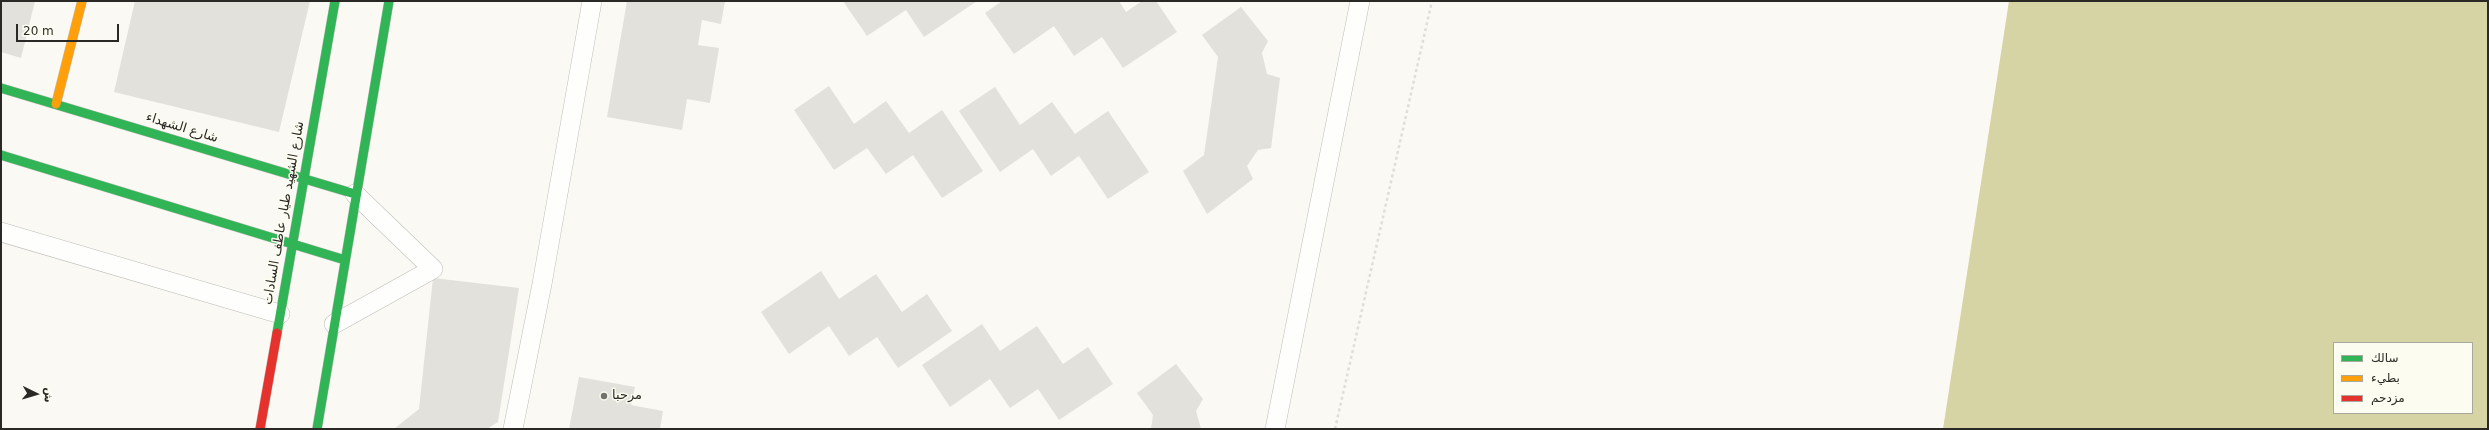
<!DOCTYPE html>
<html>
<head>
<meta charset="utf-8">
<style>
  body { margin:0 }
  #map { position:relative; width:2489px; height:430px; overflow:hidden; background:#faf9f3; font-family:"DejaVu Sans","Noto Naskh Arabic",sans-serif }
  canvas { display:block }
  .frame { position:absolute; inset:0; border:2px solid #2a2925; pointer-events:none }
  .legend { position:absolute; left:2333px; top:342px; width:140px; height:72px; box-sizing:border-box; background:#fdfcf0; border:1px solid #a9a89f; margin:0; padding:5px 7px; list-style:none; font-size:12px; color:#2a2925 }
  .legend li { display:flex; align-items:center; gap:8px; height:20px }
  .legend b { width:20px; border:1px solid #a9a89f }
  .north { position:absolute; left:16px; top:374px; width:40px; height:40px; -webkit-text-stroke:3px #fdfcf0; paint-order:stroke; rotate:95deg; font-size:11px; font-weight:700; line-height:16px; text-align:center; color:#2a2925 }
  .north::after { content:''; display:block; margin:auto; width:14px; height:18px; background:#2a2925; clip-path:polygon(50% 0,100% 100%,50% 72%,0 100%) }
  .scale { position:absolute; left:16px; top:24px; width:103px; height:18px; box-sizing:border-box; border:2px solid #2a2925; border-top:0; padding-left:5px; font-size:12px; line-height:14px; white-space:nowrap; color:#2a2925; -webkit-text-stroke:3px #fdfcf0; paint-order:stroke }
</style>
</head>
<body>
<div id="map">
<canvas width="2489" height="430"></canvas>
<div class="frame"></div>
<ul class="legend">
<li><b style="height:5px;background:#30b455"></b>سالك</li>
<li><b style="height:5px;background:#ff9f0a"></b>بطيء</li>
<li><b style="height:5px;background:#e5322d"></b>مزدحم</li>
</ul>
<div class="north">ش</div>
<div class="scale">20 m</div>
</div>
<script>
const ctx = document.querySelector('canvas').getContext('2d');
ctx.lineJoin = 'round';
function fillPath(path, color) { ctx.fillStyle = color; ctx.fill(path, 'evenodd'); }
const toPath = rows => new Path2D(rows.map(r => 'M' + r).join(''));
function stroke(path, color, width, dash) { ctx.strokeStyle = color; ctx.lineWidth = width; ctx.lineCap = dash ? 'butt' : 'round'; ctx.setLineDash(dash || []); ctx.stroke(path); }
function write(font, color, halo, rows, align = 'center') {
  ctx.font = font + ' "DejaVu Sans","Noto Naskh Arabic",sans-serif'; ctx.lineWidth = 3; ctx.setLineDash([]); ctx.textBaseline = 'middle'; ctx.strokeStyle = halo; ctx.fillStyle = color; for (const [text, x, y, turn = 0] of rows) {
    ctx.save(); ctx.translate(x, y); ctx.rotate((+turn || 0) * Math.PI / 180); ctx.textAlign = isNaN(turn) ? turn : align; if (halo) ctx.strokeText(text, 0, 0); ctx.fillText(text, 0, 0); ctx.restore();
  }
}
fillPath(toPath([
  [2009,1,2488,1,2488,429,1943,429],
  [2334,343,2472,343,2472,413,2334,413]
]), '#d6d3a5');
fillPath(toPath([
  [1,1,35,1,21,58,1,52],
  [135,1,310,1,279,132,114,92],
  [627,1,725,1,721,24,702,20,698,45,719,48,710,103,687,99,682,130,607,117],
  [843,1,977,1,924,37,906,10,867,36],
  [1002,1,1119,1,1126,12,1142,1,1156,1,1177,32,1123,68,1102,37,1074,56,1054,26,1014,54,985,13],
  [1241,7,1268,41,1262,53,1267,74,1280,78,1271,148,1258,150,1247,166,1253,179,1207,214,1183,171,1204,155,1218,57,1202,35],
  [829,86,854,124,886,101,909,133,942,110,983,171,942,198,913,155,886,174,867,148,834,170,794,110],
  [995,87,1020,125,1052,102,1075,134,1108,111,1149,172,1108,199,1079,156,1051,176,1033,149,1000,172,959,111],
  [821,271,839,299,876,274,902,312,927,294,952,331,898,368,877,337,849,356,829,326,789,354,761,312],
  [433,278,519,288,498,422,487,429,394,429,419,409],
  [982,324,1000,351,1037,326,1063,364,1088,347,1113,384,1059,420,1038,389,1010,408,990,379,950,407,922,365],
  [1176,364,1203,399,1196,411,1201,429,1151,429,1153,415,1137,393],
  [579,377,635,387,631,405,663,411,660,429,569,429]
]), '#e2e1dc');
const lane = toPath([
  [1,232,280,314],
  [334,324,433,269,355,194],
  [513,429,542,284,592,1],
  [1275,429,1360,1]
]);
const fast = toPath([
  [1,88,355,194],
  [1,155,345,260],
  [277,333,335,1],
  [317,429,389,1]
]);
const slow = toPath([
  [56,104,82,1]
]);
const jam = toPath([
  [260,429,277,333]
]);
stroke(lane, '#bebeb9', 20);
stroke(fast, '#bebeb9', 10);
stroke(slow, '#bebeb9', 10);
stroke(jam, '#bebeb9', 10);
stroke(toPath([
  [1335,429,1432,1]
]), '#dededc', 2.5, [3, 3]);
stroke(lane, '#fefefd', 19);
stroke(fast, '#30b455', 9);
stroke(slow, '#ff9f0a', 9);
stroke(jam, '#e5322d', 9);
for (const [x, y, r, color] of [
  [604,396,4,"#73726d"]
]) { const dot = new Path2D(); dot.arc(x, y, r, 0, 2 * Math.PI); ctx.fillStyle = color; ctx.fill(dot); stroke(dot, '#fdfcf0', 1.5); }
write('13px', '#2a2925', '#fdfcf0', [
  ["شارع الشهداء",182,128,17],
  ["شارع الشهيد طيار عاطف السادات",284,213,-80]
]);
write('13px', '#2a2925', '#fdfcf0', [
  ["مرحبا",612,396]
], 'left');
</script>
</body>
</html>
